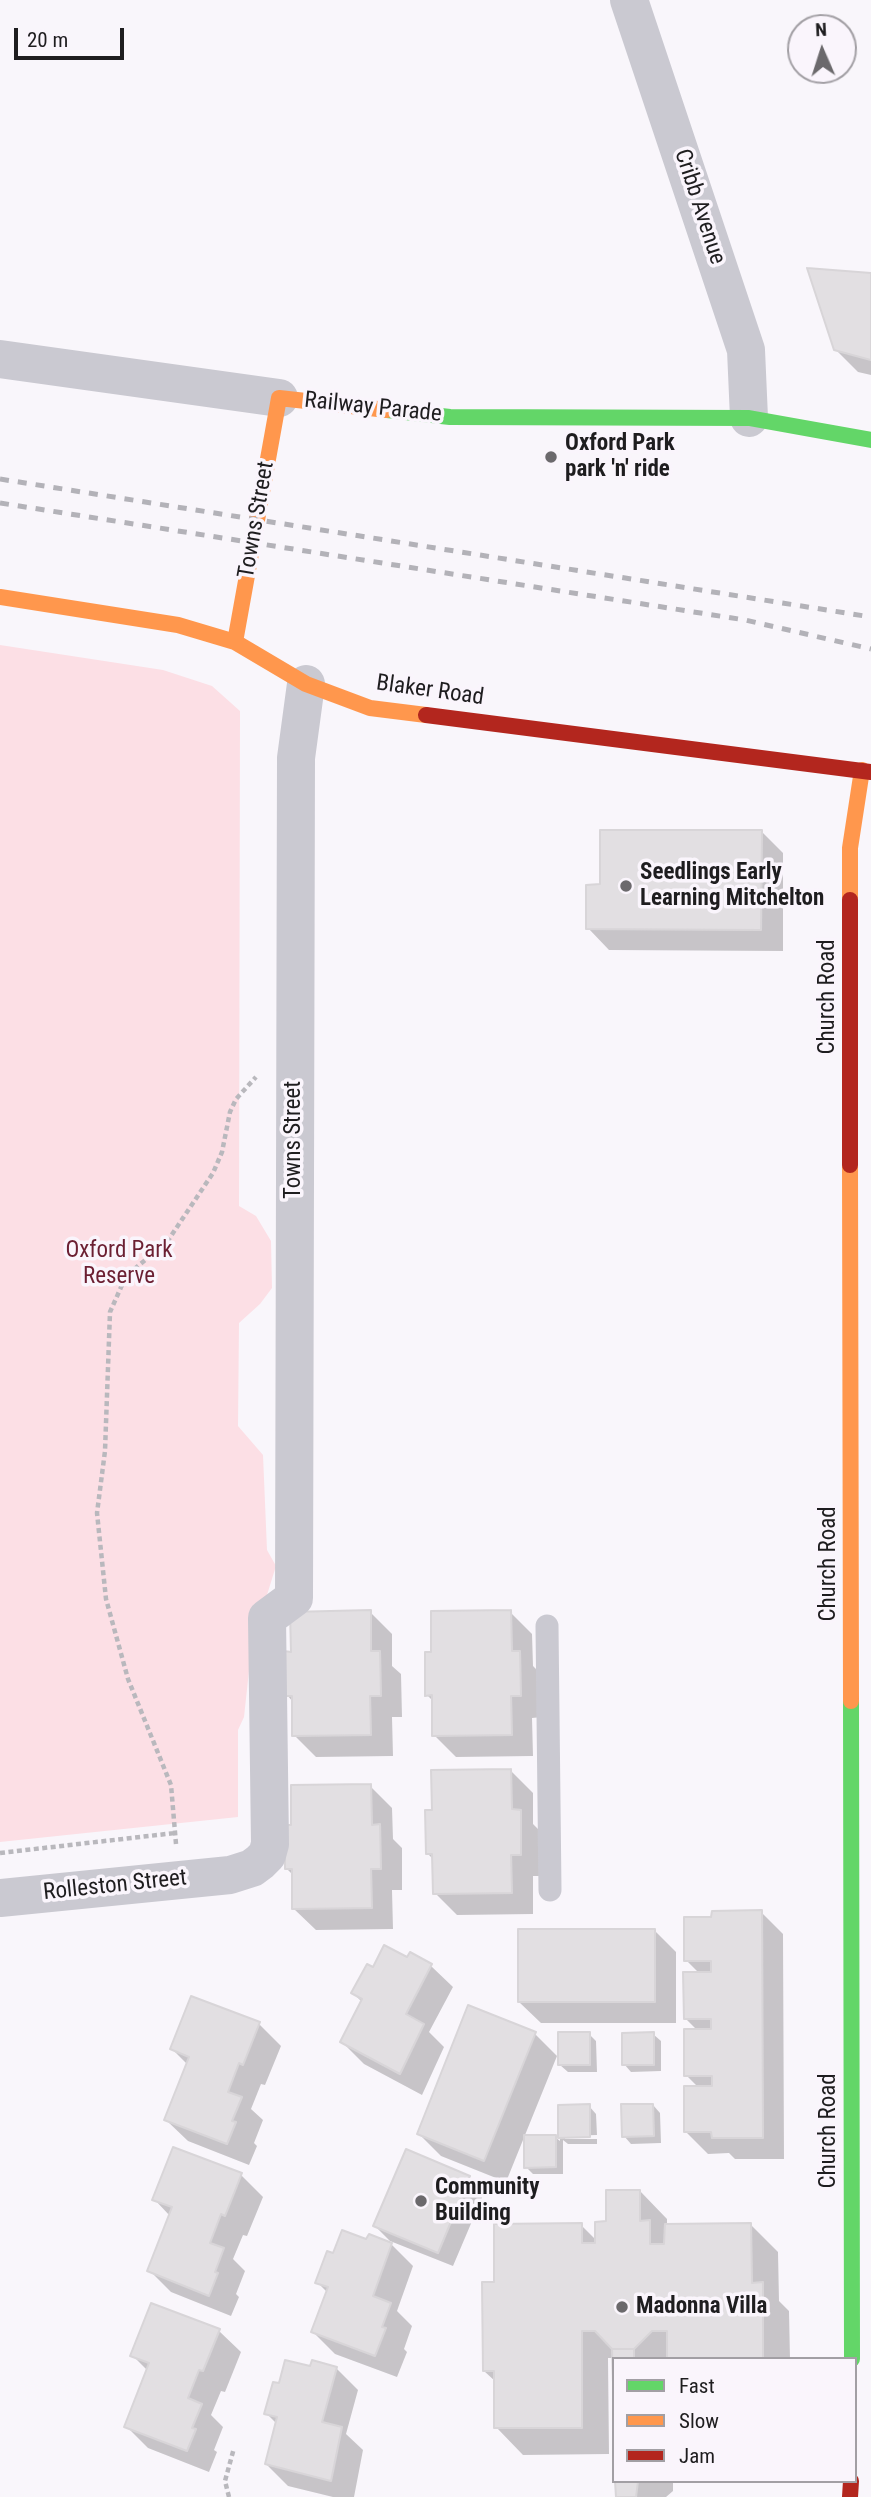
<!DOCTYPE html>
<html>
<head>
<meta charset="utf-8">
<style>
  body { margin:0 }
  #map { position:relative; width:871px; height:2497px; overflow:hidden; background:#f9f6fb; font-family:"Roboto Condensed",sans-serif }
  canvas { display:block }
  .legend { position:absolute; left:612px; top:2357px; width:245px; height:126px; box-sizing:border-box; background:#faf5fc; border:2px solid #a29fa4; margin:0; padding:9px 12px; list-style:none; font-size:21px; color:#1e1d1f }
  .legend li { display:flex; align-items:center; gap:14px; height:35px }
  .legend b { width:35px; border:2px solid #a29fa4 }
  .north { position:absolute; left:787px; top:14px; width:70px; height:70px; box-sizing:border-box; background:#faf5fc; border:2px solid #a29fa4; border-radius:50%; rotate:357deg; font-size:19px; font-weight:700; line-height:28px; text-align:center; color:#1e1d1f }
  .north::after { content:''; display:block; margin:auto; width:24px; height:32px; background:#6b696c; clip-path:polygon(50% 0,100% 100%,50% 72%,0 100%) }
  .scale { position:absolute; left:14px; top:28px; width:110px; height:32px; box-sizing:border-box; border:4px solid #1e1d1f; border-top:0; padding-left:9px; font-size:21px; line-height:24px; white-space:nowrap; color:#1e1d1f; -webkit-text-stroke:5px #faf5fc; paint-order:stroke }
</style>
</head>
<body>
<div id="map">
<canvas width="871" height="2497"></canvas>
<ul class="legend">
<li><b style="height:9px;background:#63d668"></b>Fast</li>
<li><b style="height:9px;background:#ff974d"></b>Slow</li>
<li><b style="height:9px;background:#b3261e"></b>Jam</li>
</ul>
<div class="north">N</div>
<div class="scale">20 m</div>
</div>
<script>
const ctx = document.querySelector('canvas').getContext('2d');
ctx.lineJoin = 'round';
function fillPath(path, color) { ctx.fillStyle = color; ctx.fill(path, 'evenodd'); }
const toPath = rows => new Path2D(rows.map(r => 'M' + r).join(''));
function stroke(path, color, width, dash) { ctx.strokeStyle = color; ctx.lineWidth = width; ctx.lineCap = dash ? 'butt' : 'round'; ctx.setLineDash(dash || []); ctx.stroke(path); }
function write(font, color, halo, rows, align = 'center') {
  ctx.font = font + ' "Roboto Condensed",sans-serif'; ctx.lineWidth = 7; ctx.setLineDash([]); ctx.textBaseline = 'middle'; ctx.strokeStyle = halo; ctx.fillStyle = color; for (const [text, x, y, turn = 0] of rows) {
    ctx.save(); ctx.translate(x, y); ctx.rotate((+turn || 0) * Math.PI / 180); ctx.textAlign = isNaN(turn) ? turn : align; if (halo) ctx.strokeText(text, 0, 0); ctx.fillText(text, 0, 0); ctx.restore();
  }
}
fillPath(toPath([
  [0,645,163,670,212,686,240,711,239,1206,256,1216,271,1241,272,1288,260,1304,239,1323,238,1426,263,1455,267,1550,276,1566,252,1643,244,1717,238,1730,238,1817,0,1842]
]), '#fcdfe5');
fillPath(toPath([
  [871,275,871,375,858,372,835,349],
  [761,831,783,853,783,951,609,950,588,928,601,886],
  [370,1612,392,1634,392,1666,401,1674,402,1717,392,1717,393,1756,316,1757,294,1735,293,1702,287,1695],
  [510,1612,532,1634,533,1666,542,1675,542,1717,532,1718,533,1756,456,1757,434,1735,434,1702,427,1695,433,1653],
  [511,1771,533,1793,533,1824,542,1833,542,1876,533,1876,533,1914,457,1915,435,1893,434,1860,427,1853,434,1812],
  [370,1786,392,1808,393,1839,402,1848,402,1890,392,1890,393,1929,316,1930,294,1909,294,1876,287,1869,293,1827],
  [761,1912,783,1934,784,2159,735,2159,729,2153,708,2154,686,2132,699,2088,686,2075,698,2031,685,2018,700,1974,686,1960,713,1918],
  [654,1930,676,1952,676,2023,541,2023,519,2002],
  [411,1955,431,1966,453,1987,429,2032,444,2047,422,2095,364,2064,342,2042,363,2003,353,1993,373,1969,408,1960],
  [259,2024,281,2046,265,2085,261,2084,251,2109,263,2120,254,2143,257,2146,249,2165,188,2141,166,2120,188,2065,172,2049],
  [535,2034,557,2056,506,2182,441,2156,419,2134],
  [589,2034,596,2041,597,2072,568,2072,560,2065],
  [653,2034,661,2041,661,2071,631,2072,624,2064],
  [653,2105,660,2113,661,2143,631,2144,624,2136],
  [589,2106,596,2114,597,2135,565,2136,565,2139,597,2139,597,2144,568,2144,563,2140,563,2174,533,2174,526,2167,555,2137,560,2141,559,2107],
  [241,2175,263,2197,247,2236,243,2235,233,2259,245,2271,236,2294,239,2297,231,2316,171,2292,149,2270,170,2216,154,2199],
  [469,2177,484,2193,453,2266,390,2241,375,2226],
  [640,2191,667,2219,667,2226,751,2225,778,2252,779,2301,789,2311,790,2359,608,2358,609,2454,523,2455,496,2427,496,2382,484,2371,496,2284,581,2225,597,2241,608,2223],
  [367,2241,391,2244,413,2266,397,2311,412,2326,404,2349,407,2352,397,2377,335,2354,313,2332,327,2292,317,2282,334,2255],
  [219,2331,241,2352,225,2392,221,2391,211,2415,223,2427,214,2450,217,2452,209,2472,148,2448,126,2426,148,2371,132,2355],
  [312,2368,336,2368,358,2390,346,2434,363,2450,354,2497,333,2497,288,2486,266,2464,277,2424,266,2413,281,2385],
  [617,2481,673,2481,673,2491,666,2497,617,2497]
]), '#0003');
const building = toPath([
  [807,268,871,273,871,360,834,350,807,268],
  [600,830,762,830,761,930,586,929,586,885,600,884,600,830],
  [371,1610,371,1651,380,1651,381,1696,370,1696,371,1735,292,1736,292,1696,285,1696,284,1651,291,1652,290,1612,371,1610],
  [511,1610,512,1651,520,1651,521,1696,511,1696,512,1735,432,1736,432,1695,425,1696,425,1652,431,1652,431,1611,511,1610],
  [511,1769,512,1809,521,1810,521,1855,511,1855,512,1893,433,1894,432,1854,426,1854,425,1810,432,1810,431,1770,511,1769],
  [371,1784,372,1825,380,1824,381,1869,371,1869,372,1908,292,1909,292,1869,285,1869,285,1825,291,1825,291,1785,371,1784],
  [762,1910,763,2138,712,2138,711,2132,684,2132,684,2086,712,2086,712,2076,684,2076,684,2029,711,2029,711,2019,684,2019,683,1972,711,1972,711,1961,684,1961,684,1917,711,1917,712,1911,762,1910],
  [518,1929,655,1929,655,2002,518,2002,518,1929],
  [384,1945,407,1957,410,1952,432,1964,406,2014,424,2024,400,2074,340,2042,362,1999,351,1993,367,1964,373,1967,384,1945],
  [191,1996,260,2022,243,2065,239,2063,228,2092,242,2097,232,2121,236,2122,227,2144,164,2120,189,2057,170,2049,191,1996],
  [468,2005,536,2032,484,2161,417,2134,468,2005],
  [558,2032,590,2032,590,2065,558,2065,558,2032],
  [654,2032,654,2065,622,2065,622,2033,654,2032],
  [590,2104,590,2137,558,2138,558,2105,590,2104],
  [621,2104,653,2104,654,2136,622,2137,621,2104],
  [524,2135,556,2135,556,2167,524,2168,524,2135],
  [173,2147,242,2173,225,2216,221,2214,210,2243,224,2248,215,2272,218,2273,209,2296,147,2271,172,2207,152,2200,173,2147],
  [406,2149,470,2176,438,2253,373,2226,406,2149],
  [606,2190,640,2190,640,2221,650,2220,650,2244,664,2244,665,2224,751,2223,752,2283,763,2282,763,2359,667,2359,667,2331,652,2331,634,2349,612,2349,595,2331,582,2331,582,2428,494,2428,494,2371,483,2371,482,2282,494,2282,494,2224,582,2223,582,2243,595,2243,595,2222,606,2221,606,2190],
  [342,2230,366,2239,369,2234,392,2243,373,2296,391,2303,382,2327,386,2328,375,2356,311,2332,328,2287,315,2283,327,2251,333,2253,342,2230],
  [151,2303,220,2329,203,2371,199,2370,188,2398,202,2404,192,2428,196,2429,187,2451,124,2427,149,2363,130,2356,151,2303],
  [612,2349,634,2349,634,2359,614,2359,614,2417,612,2349],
  [285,2360,310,2366,312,2360,337,2367,322,2422,342,2427,331,2481,265,2464,277,2417,264,2414,273,2382,279,2383,285,2360],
  [615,2481,638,2481,636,2497,616,2497,615,2481]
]);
fillPath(building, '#e2dfe2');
stroke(building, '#d8d5d8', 2);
stroke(toPath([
  [176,1844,171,1785,128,1679,106,1599,97,1513,105,1451,110,1312,126,1276,167,1242,213,1173,222,1152,230,1112,236,1099,256,1077],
  [0,1853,175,1833],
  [229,2497,225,2481,234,2448]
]), '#b9b8bd', 4.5, [5, 3.5]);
stroke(toPath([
  [547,1626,550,1890]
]), '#cac9d1', 23);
stroke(toPath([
  [629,0,746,350,749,418],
  [0,359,279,398],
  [0,1898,230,1875,252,1868,260,1862,267,1855,270,1844,267,1618,294,1598,296,758,306,684]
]), '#cac9d1', 38);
stroke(toPath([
  [387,410,450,417,749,418,871,440],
  [851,1701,852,2359]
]), '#63d668', 16);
stroke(toPath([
  [0,597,178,625,235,642,306,684,370,708,426,715],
  [235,642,279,398,387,410],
  [850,900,850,848,862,770],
  [850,1165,851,1701]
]), '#ff974d', 16);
stroke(toPath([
  [426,715,871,772],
  [850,900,850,1165],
  [850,2497,851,2481]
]), '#b3261e', 16);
stroke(toPath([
  [0,479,871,617],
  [0,503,745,620,871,649]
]), '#b3b2b8', 5, [9, 9]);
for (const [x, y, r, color] of [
  [551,457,7,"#6b696c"],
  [626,886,7,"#6b696c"],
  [421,2201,7,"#6b696c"],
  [622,2307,7,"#6b696c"]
]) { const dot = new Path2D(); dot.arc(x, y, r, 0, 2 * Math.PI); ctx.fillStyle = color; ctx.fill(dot); stroke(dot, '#faf5fc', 2.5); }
write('23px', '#1e1d1f', '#faf5fc', [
  ["Cribb Avenue",699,207,72],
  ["Railway Parade",373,408,6],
  ["Towns Street",257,520,-80],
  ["Blaker Road",430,691,8],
  ["Church Road",828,997,-90],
  ["Towns Street",294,1140,-90],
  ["Church Road",829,1564,-90],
  ["Rolleston Street",115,1886,-6],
  ["Church Road",829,2131,-90]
]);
write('bold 23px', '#1e1d1f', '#faf5fc', [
  ["Oxford Park",565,444],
  ["park 'n' ride",565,470],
  ["Seedlings Early",640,873],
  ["Learning Mitchelton",640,899],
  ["Community",435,2188],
  ["Building",435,2214],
  ["Madonna Villa",636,2307]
], 'left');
write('23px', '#6b1f32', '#faf5fc', [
  ["Oxford Park",119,1251],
  ["Reserve",119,1277]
]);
</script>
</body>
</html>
